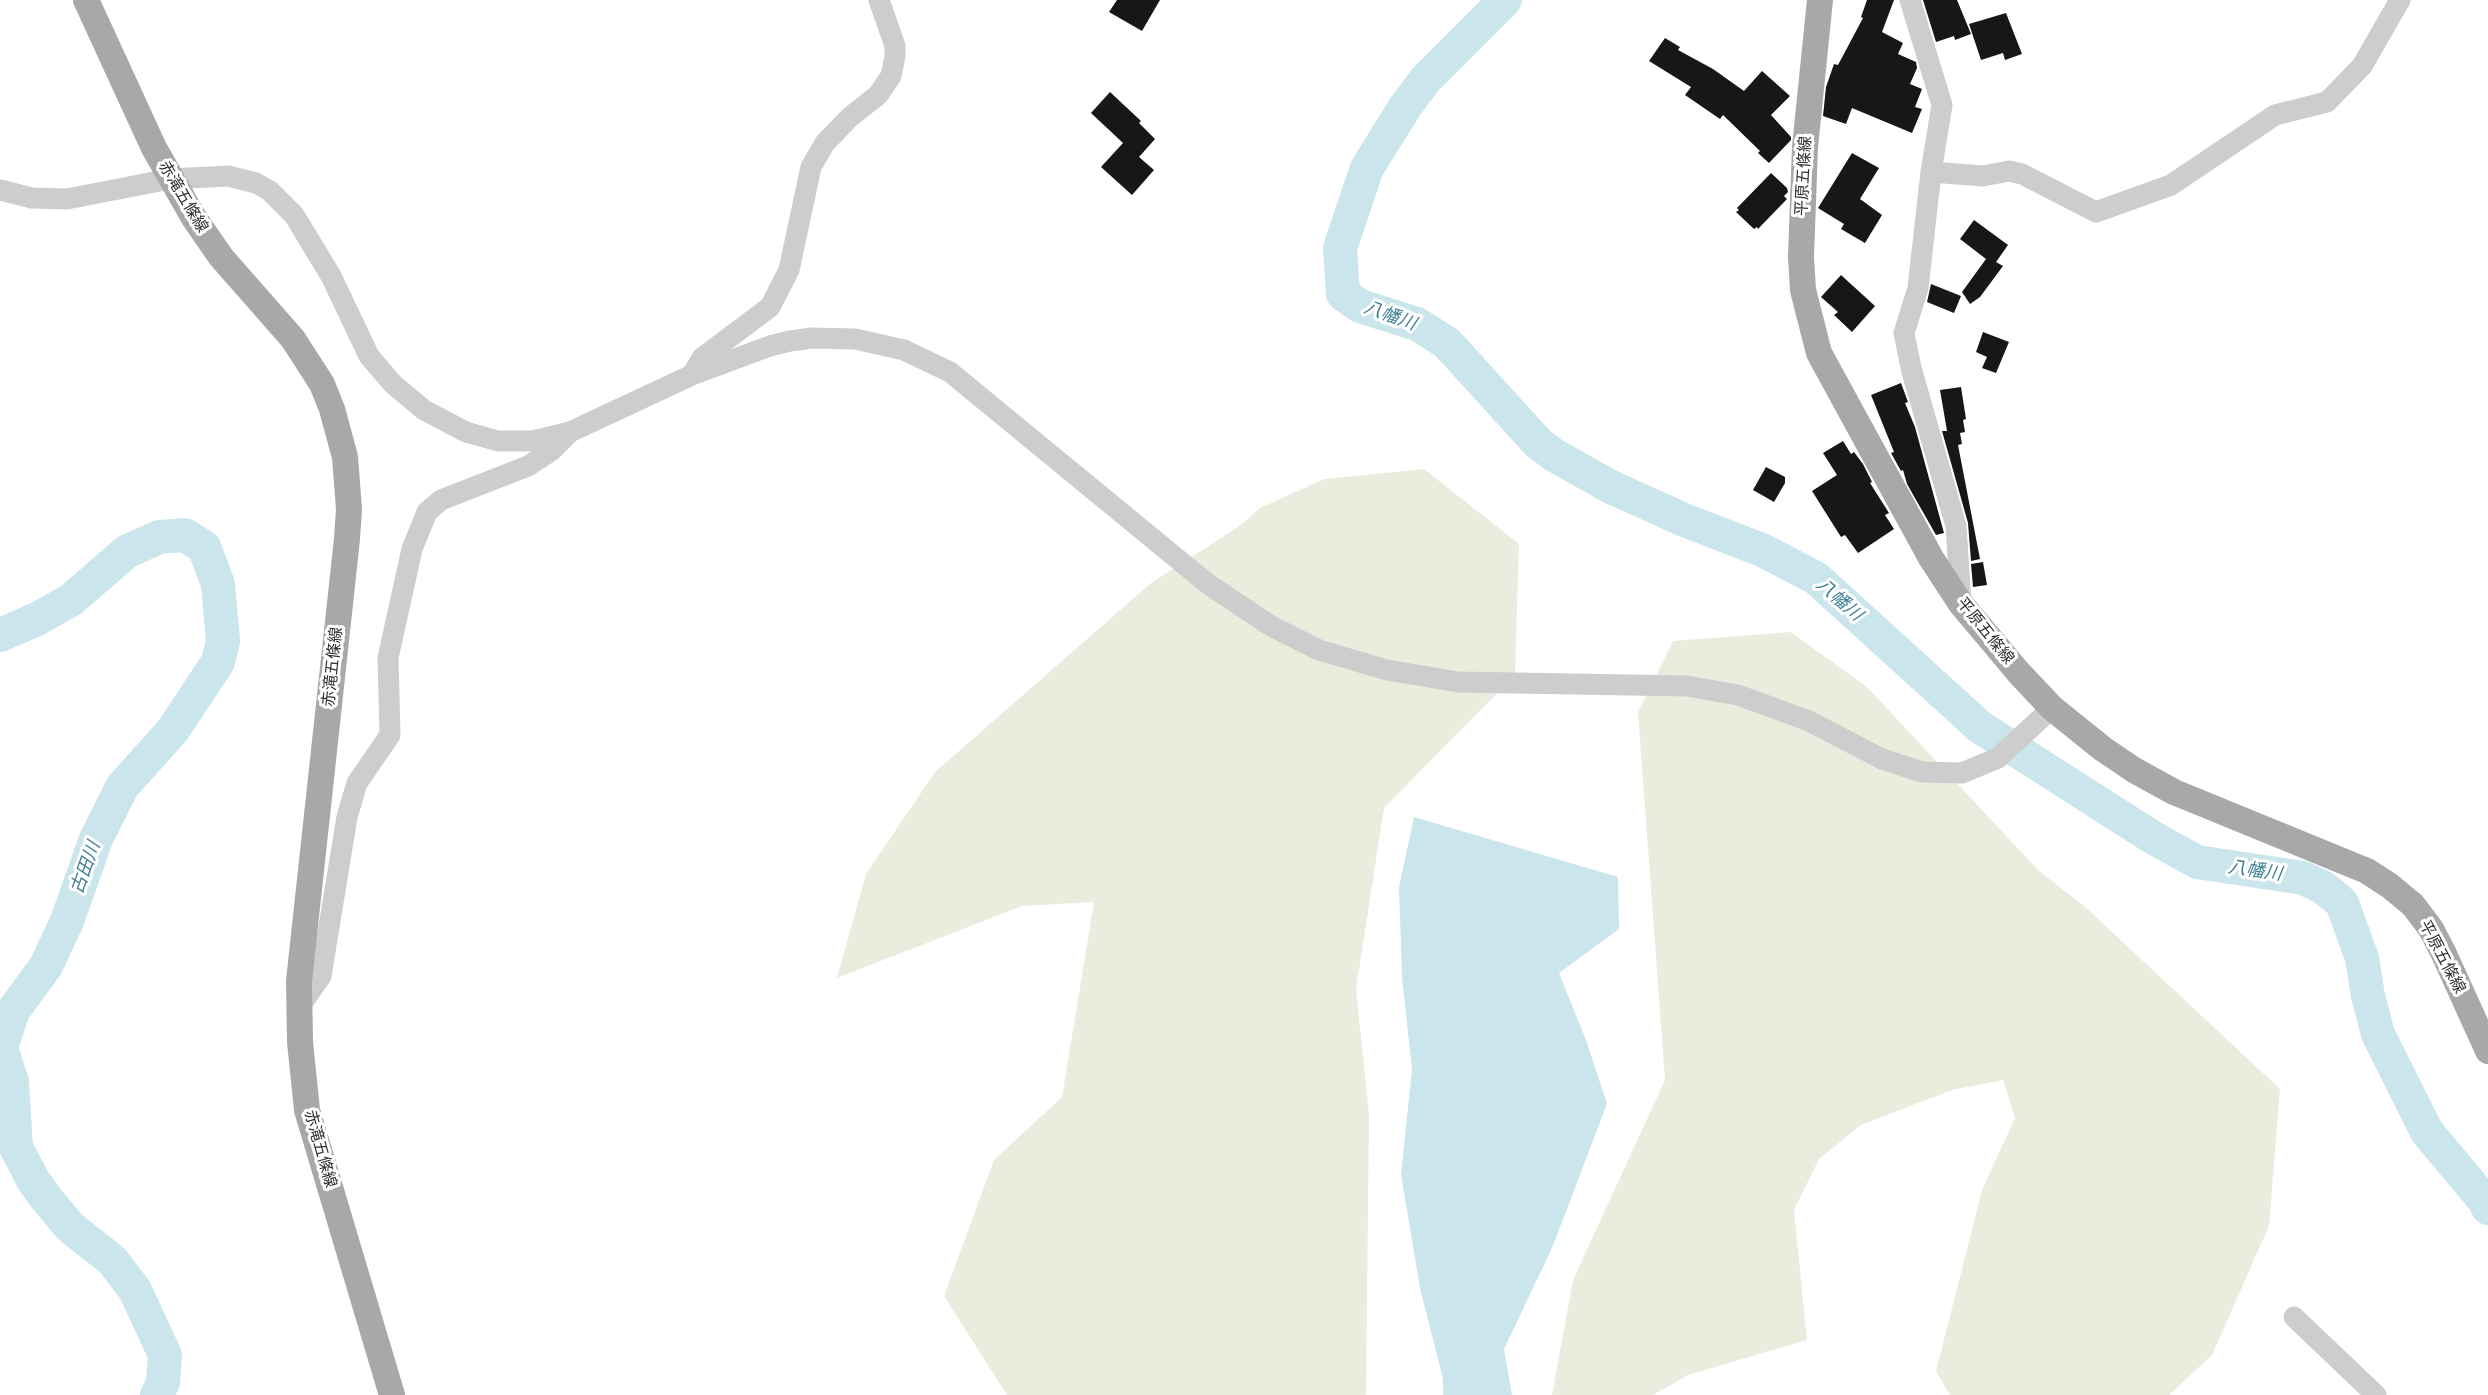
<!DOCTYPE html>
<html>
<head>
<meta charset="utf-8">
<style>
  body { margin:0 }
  canvas { display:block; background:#fff }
</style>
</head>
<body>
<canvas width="2488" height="1395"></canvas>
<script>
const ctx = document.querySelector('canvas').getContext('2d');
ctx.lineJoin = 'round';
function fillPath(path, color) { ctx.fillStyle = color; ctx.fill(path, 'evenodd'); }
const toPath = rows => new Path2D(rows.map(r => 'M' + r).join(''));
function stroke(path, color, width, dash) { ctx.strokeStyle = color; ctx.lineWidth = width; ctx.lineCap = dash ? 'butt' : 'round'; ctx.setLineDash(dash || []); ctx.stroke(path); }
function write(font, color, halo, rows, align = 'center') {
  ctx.font = font + ' "Fira Sans Condensed","Noto Sans JP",sans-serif'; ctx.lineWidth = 6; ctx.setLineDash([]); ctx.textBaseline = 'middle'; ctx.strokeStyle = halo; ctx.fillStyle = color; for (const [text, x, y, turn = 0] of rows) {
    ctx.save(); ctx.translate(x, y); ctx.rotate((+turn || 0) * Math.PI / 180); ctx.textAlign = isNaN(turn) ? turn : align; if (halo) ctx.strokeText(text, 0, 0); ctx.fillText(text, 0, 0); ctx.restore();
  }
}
fillPath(toPath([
  [1424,469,1519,544,1515,675,1384,808,1356,989,1369,1115,1366,1395,1007,1395,944,1296,994,1160,1062,1097,1094,902,1022,906,837,978,866,874,935,772,1151,583,1238,527,1260,508,1324,479],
  [1791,632,1868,688,2039,871,2083,905,2280,1089,2269,1226,2212,1355,2169,1395,1950,1395,1936,1371,1982,1190,2015,1118,2003,1080,1952,1090,1861,1125,1819,1159,1794,1210,1807,1340,1688,1375,1653,1395,1552,1395,1573,1280,1665,1080,1638,712,1673,641]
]), '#e9edde');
fillPath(toPath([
  [1414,817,1618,877,1619,929,1559,973,1586,1040,1607,1104,1552,1248,1504,1349,1512,1395,1443,1395,1443,1379,1420,1288,1401,1175,1412,1069,1402,977,1399,887]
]), '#cbe5ed');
stroke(toPath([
  [1505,0,1425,80,1405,107,1367,168,1340,248,1343,294,1360,306,1417,324,1447,343,1538,443,1554,455,1609,486,1684,520,1762,550,1816,578,1980,727,2152,837,2197,862,2303,878,2324,888,2342,903,2362,958,2368,996,2378,1034,2427,1132,2484,1200,2488,1208],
  [0,635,35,620,71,600,126,552,159,537,185,535,204,547,218,584,223,641,218,662,173,730,122,787,96,839,67,921,46,966,13,1011,1,1048,12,1082,16,1147,33,1180,46,1198,70,1227,112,1260,135,1290,165,1355,163,1382,157,1395]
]), '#cbe5ed', 34);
fillPath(toPath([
  [1117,0,1160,0,1142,31,1109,12],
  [1867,0,1894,0,1882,32,1903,43,1898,54,1916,62,1917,68,1910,84,1922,89,1915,107,1922,109,1912,133,1852,108,1846,124,1823,116,1826,87,1834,64,1838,65,1863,18,1861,17],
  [1923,0,1957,0,1971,34,1955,40,1954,36,1936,42],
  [2006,13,2022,54,2005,60,2003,53,1981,60,1969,24],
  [1665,38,1680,47,1678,50,1713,69,1744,91,1762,71,1790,96,1771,115,1791,137,1791,140,1769,163,1758,153,1760,151,1723,115,1720,119,1685,95,1691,87,1649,61],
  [1110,92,1141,121,1139,123,1155,139,1139,157,1154,170,1132,195,1101,167,1123,143,1091,113],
  [1852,153,1879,168,1860,199,1882,215,1865,243,1841,229,1844,224,1818,208],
  [1771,173,1787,188,1788,192,1784,196,1787,199,1758,229,1757,227,1754,229,1736,212,1739,210,1737,208],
  [1974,220,2008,245,1996,262,2003,266,1980,297,1970,304,1962,292,1986,259,1960,239],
  [1841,275,1875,306,1852,332,1834,315,1838,312,1821,297],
  [1931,284,1961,296,1954,313,1927,302],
  [1983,332,2009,342,1996,373,1982,368,1987,357,1976,352],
  [1901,383,1908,402,1905,403,1915,427,1944,533,1936,535,1907,484,1903,470,1901,471,1891,453,1894,452,1871,395],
  [1961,387,1966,419,1963,420,1965,432,1960,433,1962,444,1958,445,1980,559,1971,561,1968,523,1942,431,1947,431,1940,390],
  [1843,441,1851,454,1854,452,1863,464,1872,482,1870,483,1889,513,1885,515,1894,529,1858,553,1845,535,1841,537,1812,491,1837,475,1823,453],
  [1766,467,1785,477,1785,483,1774,502,1753,490],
  [1983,562,1987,585,1973,587,1971,564]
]), '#171717');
stroke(toPath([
  [1910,0,1942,105,1931,172,1918,288,1904,333,1911,368,1956,526,1961,604],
  [1931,172,1983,176,2009,171,2022,174,2096,212,2171,185,2275,115,2327,102,2362,66,2400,0],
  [0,190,32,198,67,199,170,179,228,176,256,183,270,191,294,215,331,276,369,356,393,384,424,410,466,432,498,441,533,441,570,432,692,375,770,346,790,341,812,338,855,339,904,350,950,372,1208,584,1271,626,1319,650,1387,670,1458,682,1687,686,1738,695,1809,721,1882,759,1922,772,1962,773,1998,758,2052,708],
  [692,375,702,358,770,307,789,270,811,167,825,143,850,117,878,95,891,76,895,56,895,46,879,0],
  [298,1009,321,976,347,817,357,783,390,735,388,658,412,549,427,512,441,500,528,466,551,451,570,432],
  [2294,1317,2376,1395]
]), '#cdcdcd', 21);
stroke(toPath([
  [86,0,154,148,194,218,221,257,293,339,322,384,332,409,345,457,349,509,347,539,299,981,300,1042,307,1110,392,1395],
  [1820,0,1805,147,1801,257,1803,290,1819,353,1931,558,1961,604,2019,673,2052,708,2103,749,2134,770,2174,792,2367,871,2390,886,2413,905,2431,929,2444,954,2488,1051]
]), '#a8a8a8', 26);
write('16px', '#303030', '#fff', [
  ["平原五條線",1804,176,-87],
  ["赤滝五條線",183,197,59],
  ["平原五條線",1985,631,51],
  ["赤滝五條線",333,667,-84],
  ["平原五條線",2442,957,62],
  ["赤滝五條線",320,1149,74]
]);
write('italic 18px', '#3d7f94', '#fff', [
  ["八幡川",1390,316,20],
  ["八幡川",1839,600,41],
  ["古田川",86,868,-70],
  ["八幡川",2255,871,8]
]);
</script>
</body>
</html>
